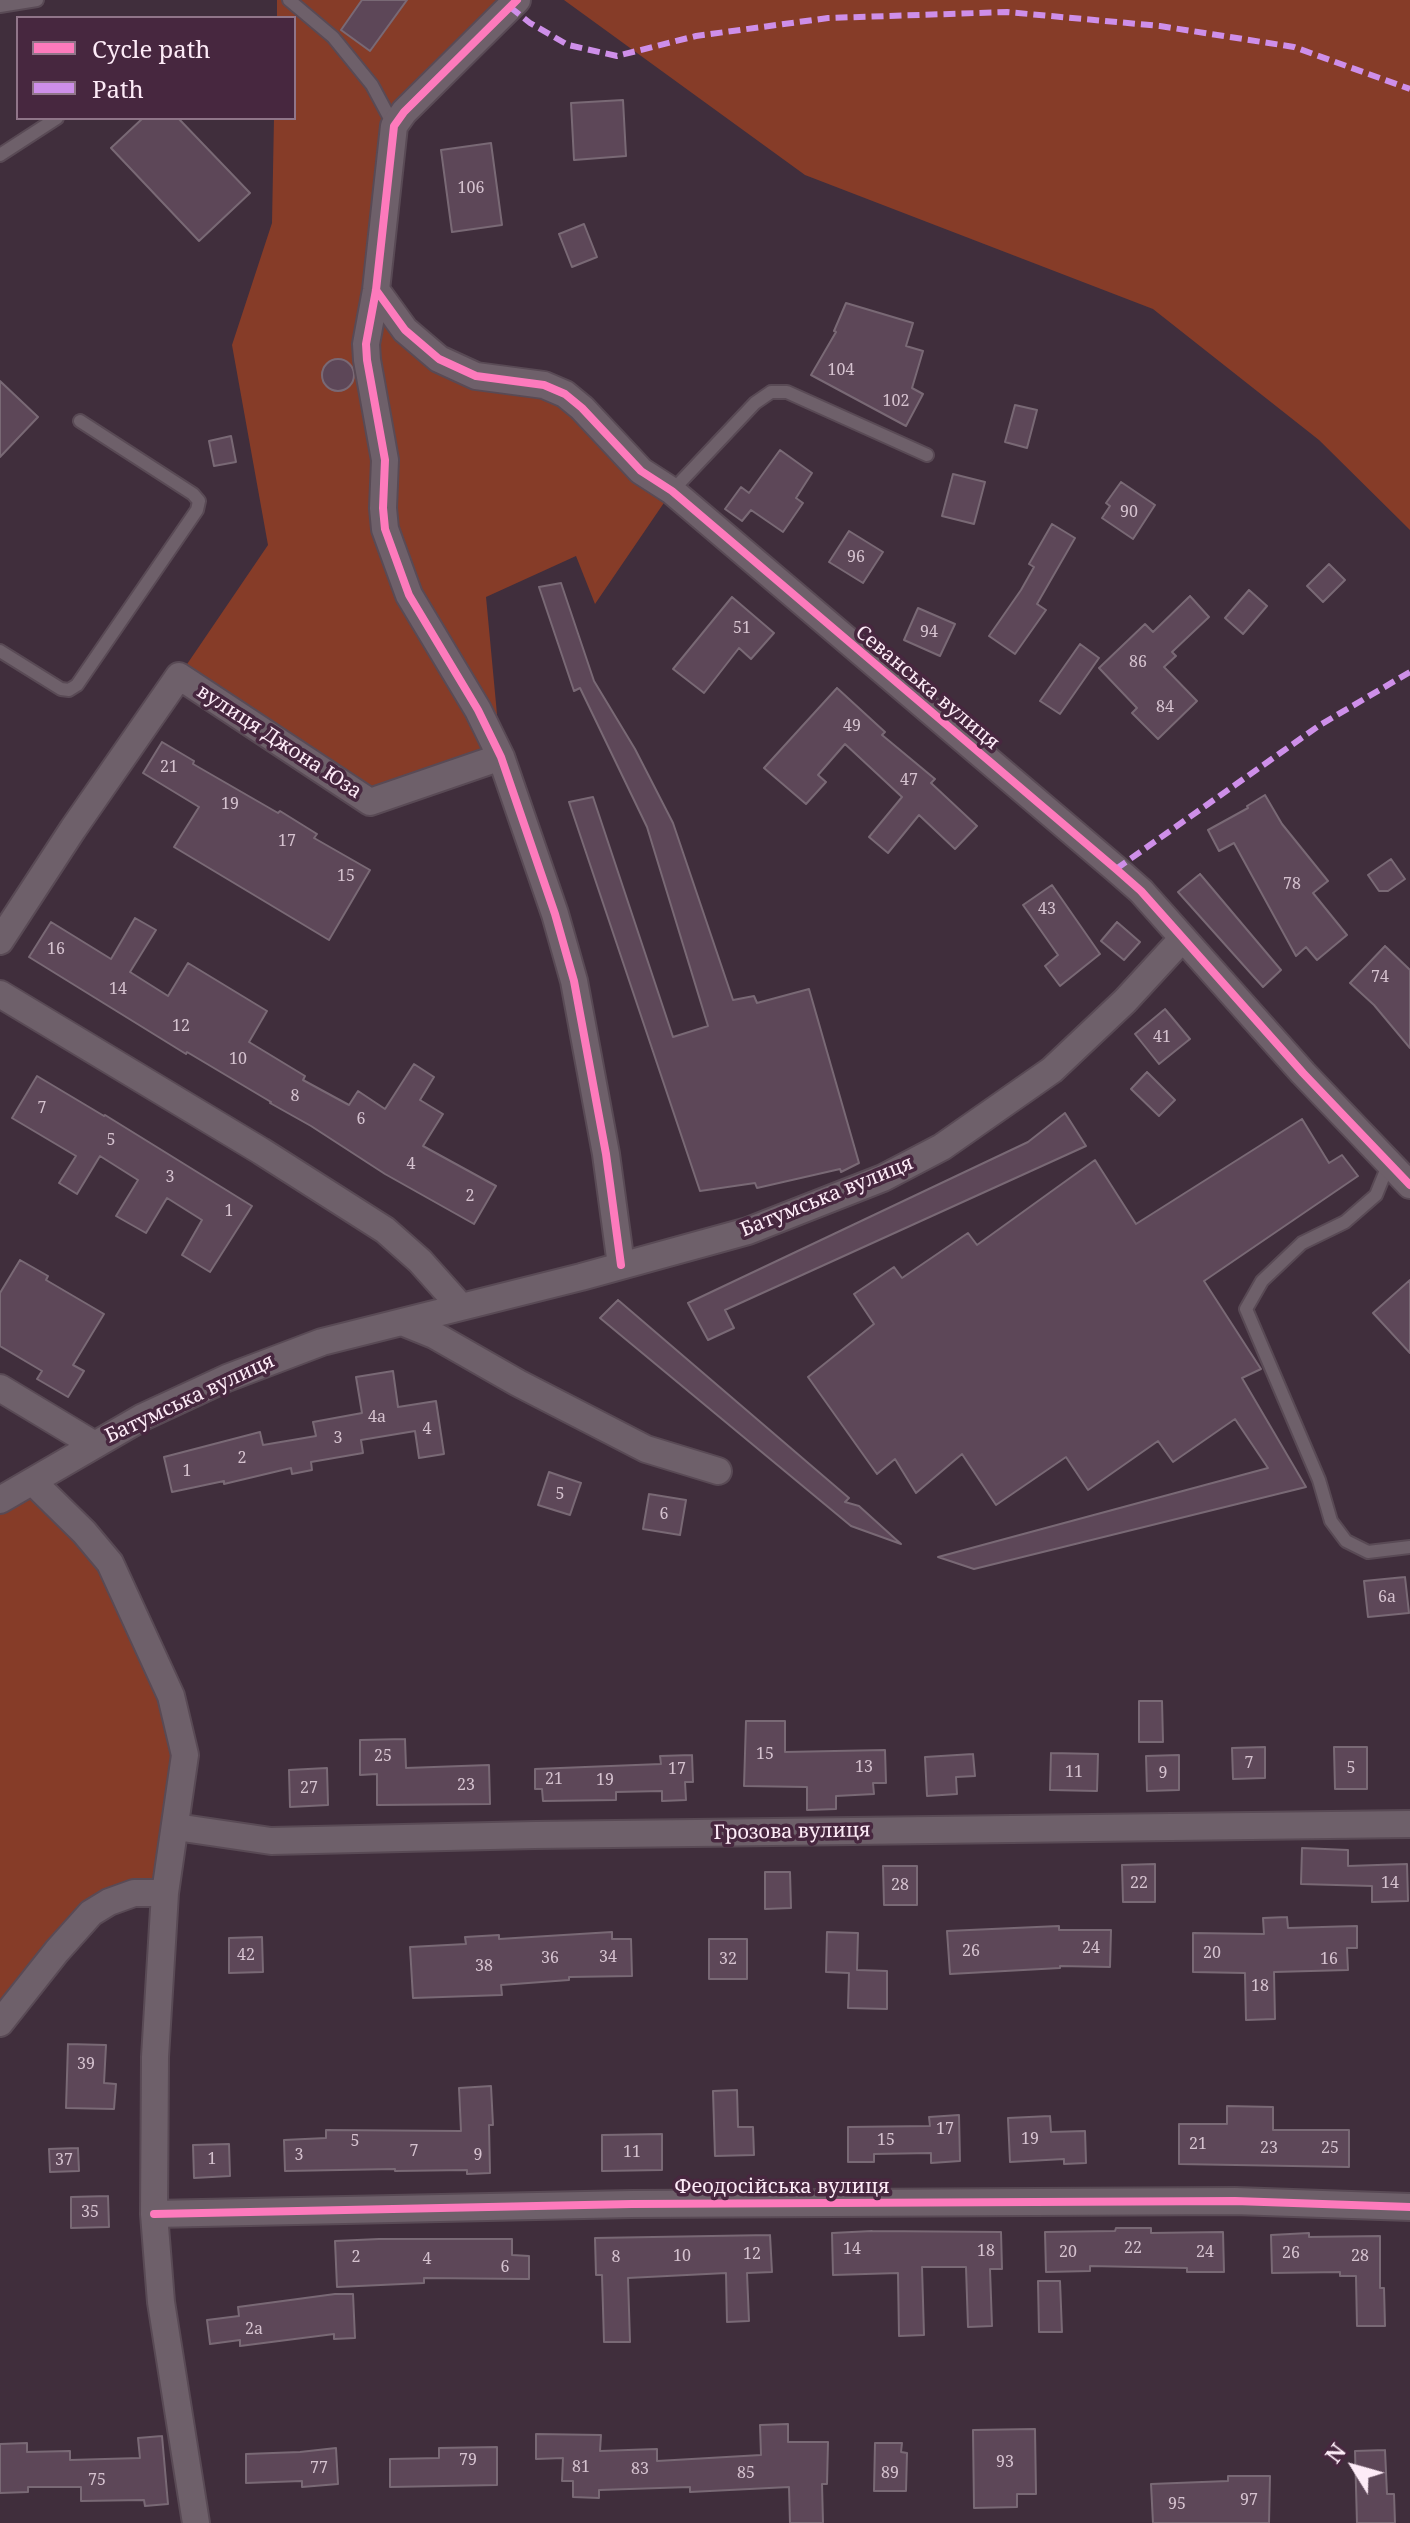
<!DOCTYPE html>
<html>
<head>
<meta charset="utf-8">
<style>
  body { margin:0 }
  #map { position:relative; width:1410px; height:2523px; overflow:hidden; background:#402e3c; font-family:"Noto Serif",serif }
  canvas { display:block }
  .legend { position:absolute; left:16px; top:16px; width:280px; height:104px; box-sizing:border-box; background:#47273f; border:2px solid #907589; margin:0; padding:10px 14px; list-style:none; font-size:24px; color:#fdebf7 }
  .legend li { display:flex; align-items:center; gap:16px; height:40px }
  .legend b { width:40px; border:2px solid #907589 }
  .north { position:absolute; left:1314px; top:2427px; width:80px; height:80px; -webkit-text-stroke:6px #47273f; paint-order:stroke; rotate:307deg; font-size:22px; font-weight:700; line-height:32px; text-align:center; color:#fdebf7 }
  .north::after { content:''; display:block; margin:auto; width:28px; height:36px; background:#fdebf7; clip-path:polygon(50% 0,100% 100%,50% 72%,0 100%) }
</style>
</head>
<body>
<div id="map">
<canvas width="1410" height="2523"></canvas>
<ul class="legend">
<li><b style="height:10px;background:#fd7abc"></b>Cycle path</li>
<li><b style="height:10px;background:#ce8fe9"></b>Path</li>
</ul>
<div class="north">N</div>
</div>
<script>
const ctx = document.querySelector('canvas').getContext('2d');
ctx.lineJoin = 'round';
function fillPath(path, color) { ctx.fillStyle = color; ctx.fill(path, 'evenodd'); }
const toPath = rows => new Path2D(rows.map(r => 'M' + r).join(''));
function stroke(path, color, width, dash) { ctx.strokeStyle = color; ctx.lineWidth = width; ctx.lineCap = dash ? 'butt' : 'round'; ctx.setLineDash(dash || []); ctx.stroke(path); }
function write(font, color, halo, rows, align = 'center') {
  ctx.font = font + ' "Noto Serif",serif'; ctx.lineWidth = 7; ctx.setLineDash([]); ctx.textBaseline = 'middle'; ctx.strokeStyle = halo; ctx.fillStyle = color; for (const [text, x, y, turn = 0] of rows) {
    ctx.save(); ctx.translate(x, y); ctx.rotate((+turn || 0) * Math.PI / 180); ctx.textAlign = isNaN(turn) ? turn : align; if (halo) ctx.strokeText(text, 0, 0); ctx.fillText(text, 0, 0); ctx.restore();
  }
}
fillPath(toPath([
  [277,0,517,0,404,111,376,290,439,359,544,385,672,491,595,604,576,556,486,597,501,757,370,802,179,676,268,545,232,345,272,223,274,118,294,118,294,18,277,18],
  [564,0,1410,0,1410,530,1319,440,1153,309,805,175],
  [33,1482,84,1532,185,1755,165,1893,109,1902,0,2023,0,1500]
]), '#863c28');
const building = toPath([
  [362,0,407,0,370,51,341,30,362,0],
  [623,100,626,156,574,160,571,103,623,100],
  [143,118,178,118,250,193,199,241,111,148,143,118],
  [491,143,502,225,452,232,441,150,491,143],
  [584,224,597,257,572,267,559,234,584,224],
  [846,303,913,323,906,346,923,351,912,388,923,394,906,426,811,375,836,332,834,331,846,303],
  '322 375a16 16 0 1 1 32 0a16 16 0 1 1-32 0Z',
  [0,381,38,417,0,457,0,381],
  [1015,405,1037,410,1027,448,1005,442,1015,405],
  [231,436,236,462,214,466,209,441,231,436],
  [780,450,812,473,796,498,803,503,783,532,751,510,742,521,725,509,741,487,749,493,780,450],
  [953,474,985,482,974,524,942,516,953,474],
  [1121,482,1155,505,1133,539,1102,518,1110,506,1106,503,1121,482],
  [1052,524,1075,538,1037,604,1046,610,1015,654,989,636,1021,590,1034,567,1029,564,1052,524],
  [849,531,883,552,863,583,829,562,849,531],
  [1329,564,1345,580,1323,602,1307,586,1329,564],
  [561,583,594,681,635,749,673,823,733,1000,754,996,757,1003,809,989,859,1163,841,1172,840,1169,757,1188,755,1183,700,1191,569,802,593,797,673,1037,708,1026,647,827,580,688,574,691,539,587,561,583],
  [1249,590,1267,606,1243,634,1225,618,1249,590],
  [1190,596,1209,617,1172,652,1176,656,1164,667,1197,701,1158,739,1132,713,1137,708,1099,668,1145,624,1153,632,1190,596],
  [732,597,774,633,751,659,739,648,704,693,673,669,732,597],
  [918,608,955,624,940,656,904,640,918,608],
  [1080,644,1099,658,1060,714,1040,701,1080,644],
  [837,688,885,732,882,735,935,779,931,783,977,826,955,849,919,815,888,853,869,837,902,797,845,744,818,775,826,782,806,804,764,768,837,688],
  [162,742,194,761,193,764,278,813,280,811,317,834,314,838,370,870,329,940,174,847,199,807,143,773,162,742],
  [1265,795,1282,824,1328,881,1313,893,1347,935,1317,960,1306,947,1296,956,1234,843,1219,851,1208,830,1248,808,1247,806,1265,795],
  [1391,859,1405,879,1388,891,1379,891,1368,875,1391,859],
  [1200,874,1281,970,1263,987,1178,892,1200,874],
  [1052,885,1100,954,1060,986,1045,966,1058,955,1023,905,1052,885],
  [135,918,156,930,130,972,168,996,188,963,267,1011,249,1042,305,1076,303,1080,349,1105,358,1091,385,1109,414,1064,434,1077,420,1100,443,1114,423,1146,496,1186,474,1224,385,1174,311,1126,270,1103,271,1102,187,1052,186,1054,29,957,51,922,111,959,135,918],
  [1117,922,1140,942,1124,960,1101,941,1117,922],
  [1385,946,1410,970,1410,1048,1374,1005,1350,983,1385,946],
  [1165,1009,1190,1039,1159,1064,1135,1034,1165,1009],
  [1147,1072,1175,1100,1159,1116,1131,1089,1147,1072],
  [37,1076,104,1116,105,1115,252,1206,210,1272,182,1255,202,1220,167,1198,146,1233,116,1216,138,1180,100,1156,77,1194,59,1183,76,1156,12,1118,37,1076],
  [1065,1113,1086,1146,725,1310,734,1328,708,1340,688,1303,1028,1142,1065,1113],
  [1302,1119,1329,1163,1342,1155,1358,1176,1204,1281,1261,1369,1242,1378,1306,1487,974,1569,938,1557,1268,1468,1235,1419,1173,1462,1158,1441,1088,1490,1066,1457,996,1505,962,1454,916,1493,895,1459,877,1474,808,1377,874,1324,854,1294,894,1267,902,1278,968,1233,977,1245,1095,1160,1136,1224,1302,1119],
  [20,1260,48,1276,46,1280,104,1314,73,1365,84,1371,68,1397,37,1379,42,1371,0,1346,0,1293,20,1260],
  [1410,1280,1410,1353,1373,1313,1410,1280],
  [618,1300,849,1498,845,1502,859,1506,901,1544,851,1526,600,1318,618,1300],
  [393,1371,398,1407,436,1401,444,1454,419,1458,415,1431,361,1440,363,1453,311,1462,312,1470,292,1474,291,1468,224,1484,224,1481,172,1492,164,1457,260,1432,263,1445,316,1436,313,1422,362,1413,356,1377,393,1371],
  [549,1472,581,1483,570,1515,538,1505,549,1472],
  [649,1494,686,1500,680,1535,643,1529,649,1494],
  [1405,1577,1409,1613,1368,1617,1364,1581,1405,1577],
  [1139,1701,1162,1701,1163,1742,1139,1742,1139,1701],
  [746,1721,785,1721,785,1752,885,1750,886,1783,873,1783,874,1794,836,1796,836,1809,807,1810,807,1787,744,1786,746,1721],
  [405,1739,406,1768,489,1765,490,1804,377,1805,377,1774,360,1775,360,1740,405,1739],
  [1265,1747,1265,1778,1233,1779,1232,1748,1265,1747],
  [1334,1747,1367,1747,1367,1789,1335,1789,1334,1747],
  [1051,1753,1098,1754,1097,1791,1050,1790,1051,1753],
  [973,1754,975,1776,956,1777,957,1794,927,1796,925,1757,973,1754],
  [692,1755,693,1782,685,1782,686,1800,662,1801,662,1791,616,1792,616,1800,543,1801,542,1789,535,1789,535,1769,661,1764,660,1756,692,1755],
  [1179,1755,1179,1790,1147,1791,1146,1756,1179,1755],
  [327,1768,328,1805,290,1807,289,1770,327,1768],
  [1302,1848,1348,1850,1348,1866,1407,1864,1408,1901,1372,1902,1372,1886,1301,1884,1302,1848],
  [1155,1864,1155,1902,1123,1902,1122,1865,1155,1864],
  [883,1866,917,1866,917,1905,884,1905,883,1866],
  [765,1872,790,1872,791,1908,765,1909,765,1872],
  [1287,1917,1288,1928,1357,1926,1357,1948,1347,1948,1348,1970,1274,1972,1275,2019,1246,2020,1245,1973,1193,1972,1193,1933,1264,1934,1263,1918,1287,1917],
  [1059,1926,1059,1930,1111,1930,1110,1967,1060,1966,1060,1968,950,1974,947,1931,1059,1926],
  [612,1932,612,1939,631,1939,632,1976,569,1977,569,1980,501,1985,502,1995,413,1998,410,1947,466,1944,465,1937,499,1935,499,1939,612,1932],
  [827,1932,858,1933,857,1970,887,1971,887,2009,848,2008,849,1973,826,1972,827,1932],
  [262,1937,263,1972,229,1973,229,1938,262,1937],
  [709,1939,747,1939,747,1979,709,1979,709,1939],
  [68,2044,106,2045,104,2083,116,2084,114,2109,66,2108,68,2044],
  [491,2086,493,2125,489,2125,490,2173,467,2174,467,2170,395,2171,395,2169,285,2171,284,2140,326,2138,326,2130,461,2131,459,2088,491,2086],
  [737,2090,738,2127,753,2127,754,2155,715,2156,713,2091,737,2090],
  [1227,2106,1273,2107,1273,2130,1349,2130,1349,2167,1179,2164,1179,2124,1227,2124,1227,2106],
  [959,2115,960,2161,931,2163,931,2153,874,2154,874,2162,848,2162,848,2127,930,2126,929,2117,959,2115],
  [1050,2116,1051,2132,1085,2131,1086,2163,1064,2164,1064,2159,1010,2162,1008,2118,1050,2116],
  [662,2134,662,2170,602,2171,602,2135,662,2134],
  [229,2144,230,2176,194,2178,193,2145,229,2144],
  [78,2148,79,2171,50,2172,49,2149,78,2148],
  [108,2196,109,2227,71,2228,71,2197,108,2196],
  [1116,2228,1151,2228,1151,2233,1223,2232,1224,2272,1187,2272,1187,2268,1090,2266,1090,2271,1046,2272,1045,2232,1115,2231,1116,2228],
  [872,2231,1001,2232,1002,2269,990,2269,992,2326,968,2327,966,2267,922,2267,924,2335,899,2336,898,2273,833,2275,832,2233,872,2231],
  [1309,2233,1309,2237,1380,2236,1380,2288,1384,2288,1385,2326,1357,2326,1356,2276,1340,2276,1340,2272,1272,2273,1271,2235,1309,2233],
  [770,2235,772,2272,747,2273,749,2321,727,2322,726,2273,628,2278,630,2342,604,2342,602,2275,596,2275,595,2238,770,2235],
  [379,2239,512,2239,512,2255,529,2256,529,2279,424,2278,424,2283,337,2287,335,2241,379,2239],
  [1038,2281,1060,2281,1062,2332,1039,2332,1038,2281],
  [335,2294,353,2294,355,2338,334,2339,334,2334,240,2346,240,2340,210,2344,207,2320,239,2316,238,2307,335,2294],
  [788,2424,788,2442,828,2442,827,2484,822,2484,823,2523,790,2523,789,2487,690,2492,690,2487,599,2490,599,2498,573,2497,573,2481,562,2481,563,2458,536,2459,536,2434,601,2435,600,2451,657,2449,657,2461,761,2455,760,2425,788,2424],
  [1035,2429,1036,2494,1017,2494,1017,2507,974,2508,973,2430,1035,2429],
  [162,2436,168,2504,145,2506,144,2500,81,2501,81,2487,28,2487,28,2492,0,2493,0,2444,27,2443,27,2452,70,2451,70,2460,140,2458,138,2438,162,2436],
  [875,2443,902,2443,901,2452,907,2453,906,2491,874,2491,875,2443],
  [497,2447,497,2485,390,2487,390,2459,439,2458,439,2448,497,2447],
  [336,2448,338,2484,302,2487,302,2481,246,2483,246,2454,300,2452,336,2448],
  [1385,2450,1387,2494,1394,2494,1395,2523,1357,2523,1355,2451,1385,2450],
  [1228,2476,1270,2476,1269,2523,1153,2523,1151,2484,1228,2481,1228,2476]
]);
fillPath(building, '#5d4758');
stroke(building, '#796975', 2);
const service = toPath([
  [289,0,333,37,372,85,394,126],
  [0,6,37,0],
  [0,155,57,118],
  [672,491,755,403,771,392,787,392,927,455],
  [0,651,61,689,69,690,77,685,197,510,199,501,193,494,80,421],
  [1389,1163,1376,1195,1345,1222,1302,1243,1262,1281,1246,1309,1319,1480,1331,1521,1346,1541,1368,1552,1410,1547]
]);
const minor = toPath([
  [517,0,404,112,394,126,376,290,366,344,367,360,385,460,383,508,385,529,409,595,478,710,501,757,555,914,574,981,606,1154,621,1265],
  [376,290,405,330,439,359,476,376,544,385,565,394,582,408,641,471,672,491,1116,869,1141,891,1303,1073,1410,1185],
  [0,941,73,829,179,676,370,802,501,757],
  [0,994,261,1151,385,1230,420,1261,461,1307],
  [402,1322,434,1335,518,1383,646,1449,718,1471],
  [0,1388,93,1444],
  [33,1482,84,1532,110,1563,171,1696,185,1755,165,1893,155,2057,154,2214,161,2302,196,2523],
  [0,1500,143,1417,227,1378,322,1342,581,1277,748,1231,883,1178,942,1147,1052,1070,1125,1001,1182,939],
  [176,1827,271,1841,535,1835,1410,1824],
  [0,2023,57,1951,91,1913,109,1902,134,1893,165,1893],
  [154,2214,632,2204,1235,2201,1410,2207]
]);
stroke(service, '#594a55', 16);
stroke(minor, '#594a55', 30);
stroke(service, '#6e606a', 12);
stroke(minor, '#6e606a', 26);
stroke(toPath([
  [510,7,530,23,568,45,617,56,696,36,828,18,1007,12,1160,26,1294,47,1410,89],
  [1116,869,1320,725,1410,672]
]), '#ce8fe9', 6, [12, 6]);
stroke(toPath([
  [517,0,404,112,394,126,376,290,366,344,367,360,385,460,383,508,385,529,409,595,478,710,501,757,555,914,574,981,606,1154,621,1265],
  [376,290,405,330,439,359,476,376,544,385,565,394,582,408,641,471,672,491,1116,869,1141,891,1303,1073,1410,1185],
  [154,2214,632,2204,1235,2201,1410,2207]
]), '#fd7abc', 8);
write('16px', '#d5c2cf', null, [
  ["106",471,188],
  ["104",841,370],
  ["102",896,401],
  ["90",1129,512],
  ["96",856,557],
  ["51",742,628],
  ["94",929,632],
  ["86",1138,662],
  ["84",1165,707],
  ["49",852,726],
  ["21",169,767],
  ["47",909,780],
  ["19",230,804],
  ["17",287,841],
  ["15",346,876],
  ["78",1292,884],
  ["43",1047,909],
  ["16",56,949],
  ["74",1380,977],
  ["14",118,989],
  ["12",181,1026],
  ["41",1162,1037],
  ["10",238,1059],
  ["8",295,1096],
  ["7",42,1108],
  ["6",361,1119],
  ["5",111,1140],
  ["4",411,1164],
  ["3",170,1177],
  ["2",470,1196],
  ["1",229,1211],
  ["4а",377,1417],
  ["4",427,1429],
  ["3",338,1438],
  ["2",242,1458],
  ["1",187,1471],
  ["5",560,1494],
  ["6",664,1514],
  ["6а",1387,1597],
  ["15",765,1754],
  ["25",383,1756],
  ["7",1249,1763],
  ["13",864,1767],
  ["5",1351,1768],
  ["17",677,1769],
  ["11",1074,1772],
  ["9",1163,1773],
  ["21",554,1779],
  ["19",605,1780],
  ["23",466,1785],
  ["27",309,1788],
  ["22",1139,1883],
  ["14",1390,1883],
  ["28",900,1885],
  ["24",1091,1948],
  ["26",971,1951],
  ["20",1212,1953],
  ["42",246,1955],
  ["34",608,1957],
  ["36",550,1958],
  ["32",728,1959],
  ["16",1329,1959],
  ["38",484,1966],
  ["18",1260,1986],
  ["39",86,2064],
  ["17",945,2129],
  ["19",1030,2139],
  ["15",886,2140],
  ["5",355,2141],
  ["21",1198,2144],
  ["23",1269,2148],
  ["25",1330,2148],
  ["7",414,2151],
  ["11",632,2152],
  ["3",299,2155],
  ["9",478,2155],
  ["1",212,2159],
  ["37",64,2160],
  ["35",90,2212],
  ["22",1133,2248],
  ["14",852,2249],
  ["18",986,2251],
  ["20",1068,2252],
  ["24",1205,2252],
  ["26",1291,2253],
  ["12",752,2254],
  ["10",682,2256],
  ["28",1360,2256],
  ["2",356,2257],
  ["8",616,2257],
  ["4",427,2259],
  ["6",505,2267],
  ["2а",254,2329],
  ["79",468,2460],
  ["93",1005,2462],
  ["81",581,2467],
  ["77",319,2468],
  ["83",640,2469],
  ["85",746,2473],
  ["89",890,2473],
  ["75",97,2480],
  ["97",1249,2500],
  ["95",1177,2504]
]);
write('20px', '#fdebf7', '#47273f', [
  ["Севанська вулиця",927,688,40],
  ["вулиця Джона Юза",279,742,33],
  ["Батумська вулиця",827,1197,-22],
  ["Батумська вулиця",190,1399,-25],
  ["Грозова вулиця",792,1832,-1],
  ["Феодосійська вулиця",782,2187]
]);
</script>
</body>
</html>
